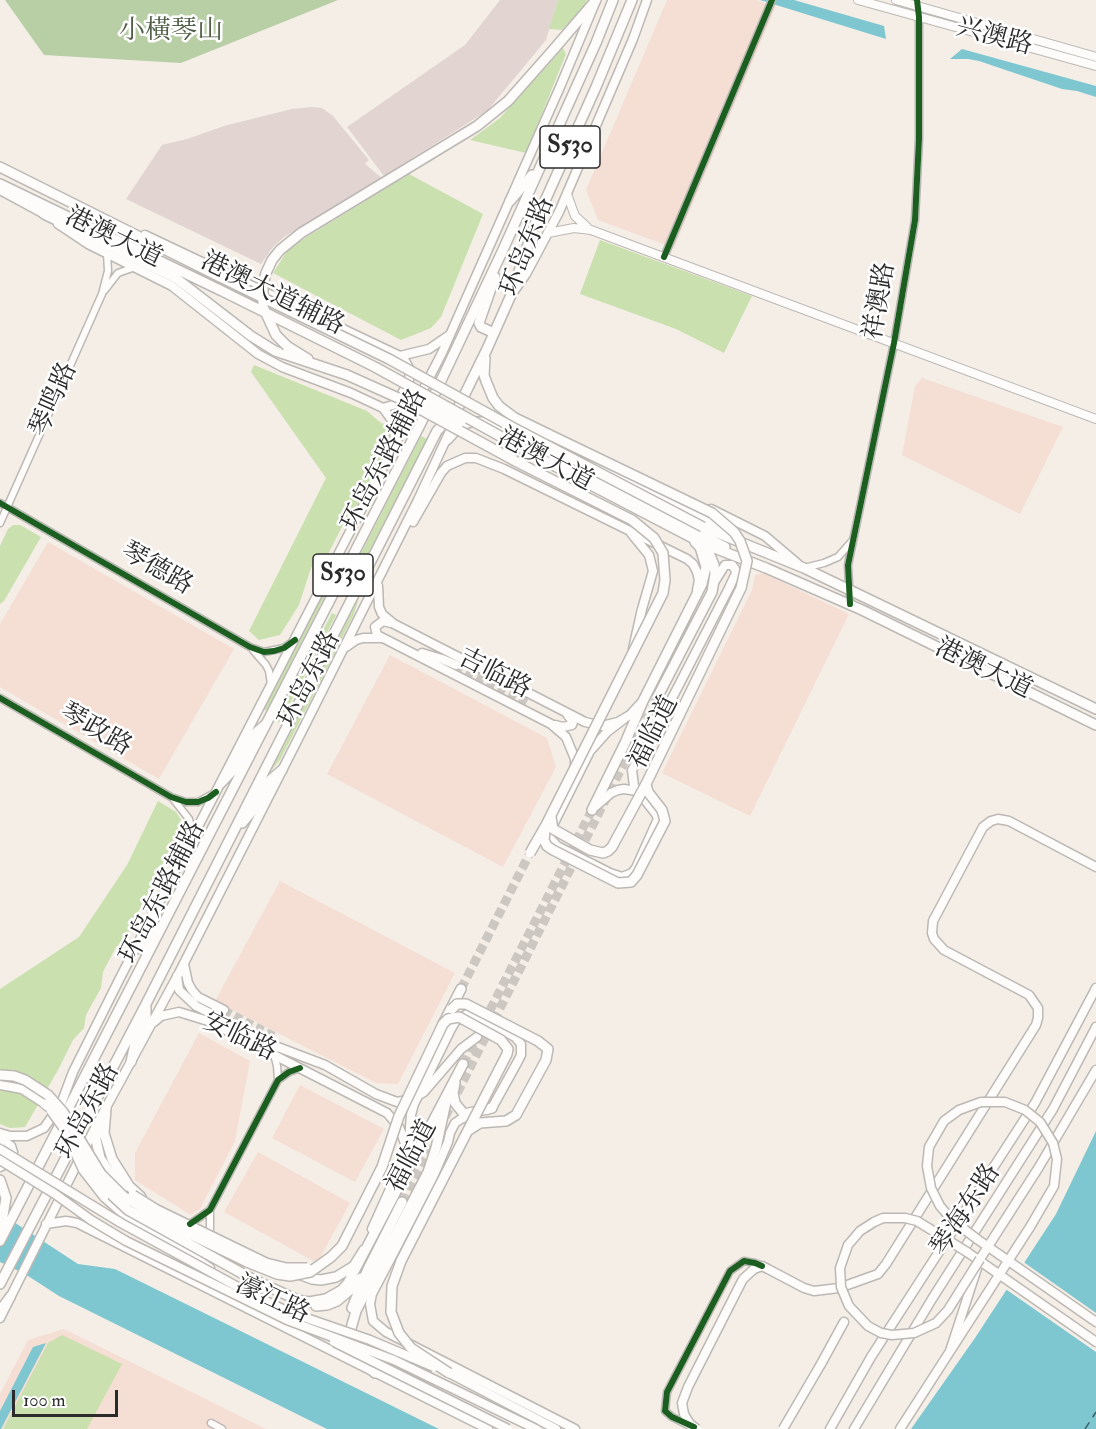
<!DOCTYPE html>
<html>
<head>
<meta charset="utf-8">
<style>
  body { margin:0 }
  #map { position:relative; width:1096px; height:1429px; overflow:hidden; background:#f4eee7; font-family:"IM FELL Double Pica",serif }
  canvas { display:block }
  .scale { position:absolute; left:12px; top:1390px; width:106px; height:27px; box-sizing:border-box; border:3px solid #2b2b2b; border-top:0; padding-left:8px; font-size:18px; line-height:21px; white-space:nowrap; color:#2b2b2b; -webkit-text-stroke:4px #fff; paint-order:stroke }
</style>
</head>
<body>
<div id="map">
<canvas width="1096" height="1429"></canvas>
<div class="scale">100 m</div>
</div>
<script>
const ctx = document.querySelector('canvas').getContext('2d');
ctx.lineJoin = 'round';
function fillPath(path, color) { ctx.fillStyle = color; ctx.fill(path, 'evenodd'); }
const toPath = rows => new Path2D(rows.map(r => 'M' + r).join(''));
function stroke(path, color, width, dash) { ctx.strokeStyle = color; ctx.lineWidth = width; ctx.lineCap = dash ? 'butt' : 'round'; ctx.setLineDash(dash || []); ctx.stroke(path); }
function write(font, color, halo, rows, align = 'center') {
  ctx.font = font + ' "IM FELL Double Pica","Noto Serif SC",serif'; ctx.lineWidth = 5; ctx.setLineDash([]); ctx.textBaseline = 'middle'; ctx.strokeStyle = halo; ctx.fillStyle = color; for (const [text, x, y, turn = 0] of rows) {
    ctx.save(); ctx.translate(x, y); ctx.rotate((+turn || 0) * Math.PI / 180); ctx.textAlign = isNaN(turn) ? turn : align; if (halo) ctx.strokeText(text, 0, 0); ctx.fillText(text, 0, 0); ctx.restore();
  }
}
fillPath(toPath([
  [667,0,755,0,776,6,674,248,598,220,586,190],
  [922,378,1063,427,1020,514,902,455,915,386],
  [48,542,234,649,159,779,0,687,0,624],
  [763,573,849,614,750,816,662,773,752,590,755,575],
  [390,655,547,738,556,767,503,867,327,774],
  [280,881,455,973,398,1084,376,1083,215,1001],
  [199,1033,250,1061,235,1141,200,1209,191,1215,135,1180,135,1153],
  [300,1085,384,1129,355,1182,272,1138],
  [258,1152,350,1203,317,1263,224,1212],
  [64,1329,266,1429,0,1429,0,1394,28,1340]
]), '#f5ded4');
fillPath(toPath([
  [500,0,558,0,546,40,487,111,384,176,347,127,465,45],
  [311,107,322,108,333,116,369,160,365,164,382,178,284,237,273,247,261,264,126,199,162,145,187,139,224,126,292,109]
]), '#e1d4d1');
fillPath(toPath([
  [558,0,587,0,581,11,562,30,549,29],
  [563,48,566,54,526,153,470,140,500,118],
  [409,174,483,214,441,317,431,328,401,340,273,273,289,248],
  [600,240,752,296,724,353,676,329,580,294],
  [254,365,367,411,381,423,386,424,389,433,388,444,360,501,345,521,327,556,320,556,311,568,299,605,280,635,259,640,249,631,326,478,251,372],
  [421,436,427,439,346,597,340,594],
  [13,525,20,525,41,537,4,601,0,604,0,546,8,529],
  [342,555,345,557,267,711,263,709],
  [359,598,354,614,316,690,280,760,271,771],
  [332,613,336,615,280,723,276,721],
  [158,801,176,812,181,820,179,832,133,922,126,939,115,949,103,972,101,988,86,1015,84,1028,73,1040,58,1070,25,1127,10,1128,0,1124,0,989,79,937,127,865],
  [62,1335,122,1364,87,1429,3,1429,48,1343]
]), '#cae0af');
fillPath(toPath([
  [5,0,338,0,181,63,44,55]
]), '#b8cfa6');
fillPath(toPath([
  [760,0,794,0,884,26,886,39],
  [962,49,1096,86,1096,97,1077,91,1062,89,979,61,968,59,950,59],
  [1096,1131,1096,1429,911,1429,975,1338,1056,1214],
  [0,1213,78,1264,115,1269,439,1429,327,1429,59,1296,25,1274,0,1262],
  [46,1343,1,1429,0,1429,0,1411,33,1347]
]), '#7ec7d1');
fillPath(toPath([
  [1022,1261,1096,1313,1096,1352,1004,1288]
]), '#f4eee7');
stroke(toPath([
  [1085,1429,1096,1412]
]), '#386369', 1.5, [8, 6]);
stroke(toPath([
  [456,665,530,704],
  [224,1010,276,1037]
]), '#ccc7c1', 8, [8, 4]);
stroke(toPath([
  [461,989,530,853],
  [484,1022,592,810],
  [463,1064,478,1035],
  [445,1117,658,696],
  [402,1202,439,1129]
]), '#ccc7c1', 9, [9, 4.5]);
const minor = toPath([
  [664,257,772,0],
  [104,291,118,273,135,267],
  [0,503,250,647,264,652,284,648,291,643],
  [0,523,102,294,108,271,107,253],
  [804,568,824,563,838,557,853,540],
  [850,604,848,565,894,343,915,220,919,139,919,17],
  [253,650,266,665,269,671,271,684],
  [0,698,171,797,186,802,198,802,213,794],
  [174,800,189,819,193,836],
  [274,1054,277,1066,278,1080],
  [210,1210,210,1233],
  [190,1224,210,1210,278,1080,289,1072,300,1068],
  [211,1423,222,1429]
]);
const tertiary = toPath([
  [858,0,1096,66],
  [896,0,1096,57],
  [567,194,575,216,587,227],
  [548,233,574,228,591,230,1096,419]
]);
const secondary = toPath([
  [0,190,48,216],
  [58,224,88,244,172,286,258,354,282,367,351,393,383,408,394,423,395,441],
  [145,235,400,356,405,361,410,370,409,381,396,404,383,408],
  [514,291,526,274,559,212,633,39,647,0],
  [400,356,429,349,448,336],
  [535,431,593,464,737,536],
  [711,509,765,536,798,564],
  [413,522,441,473,447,466,465,458,476,458,504,469,687,559,693,564,697,572,699,580,697,590],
  [631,533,649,555,653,571,642,609,633,649],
  [378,586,379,607,382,614,394,624,585,722,602,726,618,722,630,715,641,703],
  [383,638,377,635,375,627,383,621,391,623],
  [346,647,356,640,363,638,383,638,551,724,566,737,575,759,575,767],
  [422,653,442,659,456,665],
  [624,719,607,732,590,751,550,831,549,837,557,846,610,873,622,877,632,873,636,868,658,819,656,814,634,786,632,770,652,737,729,588,736,573,735,569,732,565,725,565,715,581],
  [555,725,563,727,572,725,573,722,567,714],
  [596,806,611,793,618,790,624,789,637,791],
  [184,964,188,983,192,990,198,997,224,1010],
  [177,976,179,990,196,1006,275,1046,325,1065,376,1094,397,1102,412,1099,424,1092,461,1049,477,1037],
  [154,1022,161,1016,179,1012,208,1021,387,1113,399,1127,406,1146],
  [0,1085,22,1089,45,1104],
  [58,1112,73,1072,120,978,442,353,560,87,595,3],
  [472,1115,461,1119,455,1123,450,1133,448,1142,431,1182,372,1294,370,1304,373,1321,386,1332,575,1429],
  [0,1133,10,1136,27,1136,44,1128,56,1111],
  [0,1138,11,1146,13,1152,8,1163,0,1167],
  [104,1197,129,1219,187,1252,210,1268],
  [46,1224,66,1221,77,1223,488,1429],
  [372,1229,404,1158,409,1140,411,1115,414,1104,451,1029,455,1022,467,1014,474,1015,515,1037,521,1044,521,1055,518,1061,492,1108,487,1110],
  [977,1239,1096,1322],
  [967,1252,1096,1342],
  [768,1269,804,1288,814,1291,839,1288,878,1274,886,1264,1036,1025,1038,1018,1038,1008,1029,995,944,950,934,939,932,933,933,921,983,827,991,821,998,819,1009,821,1096,867],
  [0,1318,96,1126,179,973,297,741,418,500,449,433],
  [950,1351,980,1259,1039,1167,1096,1070],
  [821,1364,844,1322],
  [449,1373,556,1429],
  [830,1429,871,1357,1035,1103,1096,988],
  [854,1429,932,1299,1053,1109,1096,1027],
  [900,1429,1030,1227]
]);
const primary = toPath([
  [554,49,596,0],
  [0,167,220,277],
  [0,184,220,290],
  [510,201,532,175],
  [44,214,177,279,251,336,275,351,347,375],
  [494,333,481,327,479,323,495,277],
  [287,346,308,359],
  [485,358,484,375,486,381,493,398,499,406,515,418,550,435],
  [447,440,461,425,471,422,484,422,725,547],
  [547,462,704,544,766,568,862,610,1096,725],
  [703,527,804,568,1096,709],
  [658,696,712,592,715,574,714,565,707,548],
  [221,783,236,767,251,737,265,725],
  [592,810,625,743,643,701,702,584,706,567,700,547,695,542],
  [242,823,253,810,268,782,282,770],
  [144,950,159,904],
  [443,1024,461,989],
  [131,1062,136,1039,146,1018,146,1007],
  [455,1083,453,1093,455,1103,464,1114,492,1108],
  [106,1109,104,1133,112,1159,129,1186,141,1197],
  [96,1126,96,1140,100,1158,108,1170,124,1187],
  [0,1180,6,1198,0,1233],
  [0,1241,420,425,502,252,596,43,613,0],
  [296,1273,312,1279,321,1280,336,1277,354,1266,364,1250],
  [254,1280,300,1301],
  [0,1284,146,1004,437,431,458,408,487,349,511,295,536,221,596,87,632,0],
  [297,1300,309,1302,326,1299,342,1290,348,1283,463,1064],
  [316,1306,327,1305,337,1301,350,1290,361,1278],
  [352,1308,368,1269,402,1202],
  [0,1311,10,1297],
  [350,1332,356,1311,428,1172,436,1148,446,1102],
  [354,1351,362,1361,375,1373]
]);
stroke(minor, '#bcb8b4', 9);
stroke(tertiary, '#bcb8b4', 10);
stroke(secondary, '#bcb8b4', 11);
stroke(primary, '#bcb8b4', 12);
stroke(minor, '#fdfcfb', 6);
stroke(tertiary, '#fdfcfb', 8);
stroke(secondary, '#fdfcfb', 8);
stroke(primary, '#fdfcfb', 9);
const minorBridge = toPath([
  [690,1426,672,1417,665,1411,667,1392,730,1271,744,1261,755,1263,762,1266]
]);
const secondaryBridge = toPath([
  [51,1111,64,1129,83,1170,104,1197],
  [0,1149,121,1223,249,1293,289,1312,370,1340,434,1367],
  [0,1160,55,1194,91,1220,126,1241,287,1320,394,1360,536,1429],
  [977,1239,952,1220,940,1206,931,1188,927,1166,929,1147,944,1121,959,1110,981,1102,1005,1102,1025,1110,1040,1122,1053,1143,1057,1159,1054,1186,1030,1227],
  [967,1252,917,1221,905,1218,883,1218,874,1222,860,1231,848,1245,840,1268,841,1287,849,1306,868,1326,881,1333,892,1335,914,1333,936,1323,948,1310,980,1259],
  [334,1342,508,1429],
  [697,1429,690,1424,684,1414,682,1403,688,1387,743,1279,754,1269,762,1266,768,1269],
  [783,1429,821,1364]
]);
const primaryBridge = toPath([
  [220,277,389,359,512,427,703,527],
  [220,290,375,367,547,462],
  [287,346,276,335,263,307,263,284,266,273,272,260,280,250,301,233,477,126,508,101,554,49],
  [347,375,405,401,519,463,632,520,654,538,663,553,665,580,663,593,546,825,530,853],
  [408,397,461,422],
  [550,435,712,513,734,532,740,541,747,561,741,588,646,784,612,847,608,851,603,853,590,850,553,829,551,817],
  [545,831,544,840,547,846,553,850,618,883,631,882,637,875,665,821,662,810,648,792,646,784],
  [452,1009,457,1004,466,1004,538,1041,548,1049,546,1060,516,1115,506,1121,480,1123,469,1130],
  [0,1075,14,1076,25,1080,48,1095,63,1112,101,1174,123,1196,169,1224,247,1262,277,1274,290,1276,310,1272,331,1257,342,1246,382,1167,399,1116,443,1024,448,1019,459,1017,501,1040,508,1049,507,1054,401,1261,392,1286,391,1312,399,1333,411,1348,449,1373],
  [45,1104,63,1117],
  [73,1136,100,1184,128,1210,254,1280],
  [133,1195,157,1210,266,1263,286,1268,307,1268]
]);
stroke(minorBridge, '#bcb8b4', 9, []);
stroke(secondaryBridge, '#bcb8b4', 11, []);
stroke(primaryBridge, '#bcb8b4', 12, []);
stroke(minorBridge, '#fdfcfb', 6);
stroke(secondaryBridge, '#fdfcfb', 8);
stroke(primaryBridge, '#fdfcfb', 9);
stroke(toPath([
  [664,257,772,0],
  [0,503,250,647,264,652,274,651,284,648,295,640],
  [850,604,848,565,894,343,915,220,919,139,919,17,917,0],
  [0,698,171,797,186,802,198,802,208,798,216,792],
  [190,1224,210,1210,278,1080,289,1072,300,1068],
  [694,1427,672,1417,665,1411,667,1392,730,1271,744,1261,755,1263,762,1266]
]), '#1b5e20', 6);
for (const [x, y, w] of [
  [570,147,60],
  [343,575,60]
]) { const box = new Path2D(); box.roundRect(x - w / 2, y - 21, w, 42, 4.5); ctx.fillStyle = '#fff'; ctx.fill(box); stroke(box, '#2b2b2b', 1.5); }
write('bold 24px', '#2b2b2b', null, [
  ["S530",570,147],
  ["S530",343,575]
]);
write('26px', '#505e45', '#fff', [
  ["小橫琴山",171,32]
]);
write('26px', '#2b2b2b', '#fff', [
  ["兴澳路",994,38,15],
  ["港澳大道",113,239,26],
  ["环岛东路",529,247,-69],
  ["港澳大道辅路",272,295,26],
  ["祥澳路",881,301,-80],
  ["琴鸣路",55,400,-66],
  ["环岛东路辅路",386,461,-63],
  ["港澳大道",545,461,28],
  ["琴德路",156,570,30],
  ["港澳大道",983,670,26],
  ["吉临路",494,675,27],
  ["环岛东路",311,680,-63],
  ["琴政路",95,731,30],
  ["福临道",655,733,-63],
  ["环岛东路辅路",164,893,-63],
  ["安临路",239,1038,26],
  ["环岛东路",89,1112,-62],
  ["福临道",413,1157,-62],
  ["琴海东路",967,1211,-57],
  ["濠江路",272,1301,25]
]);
</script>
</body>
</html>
